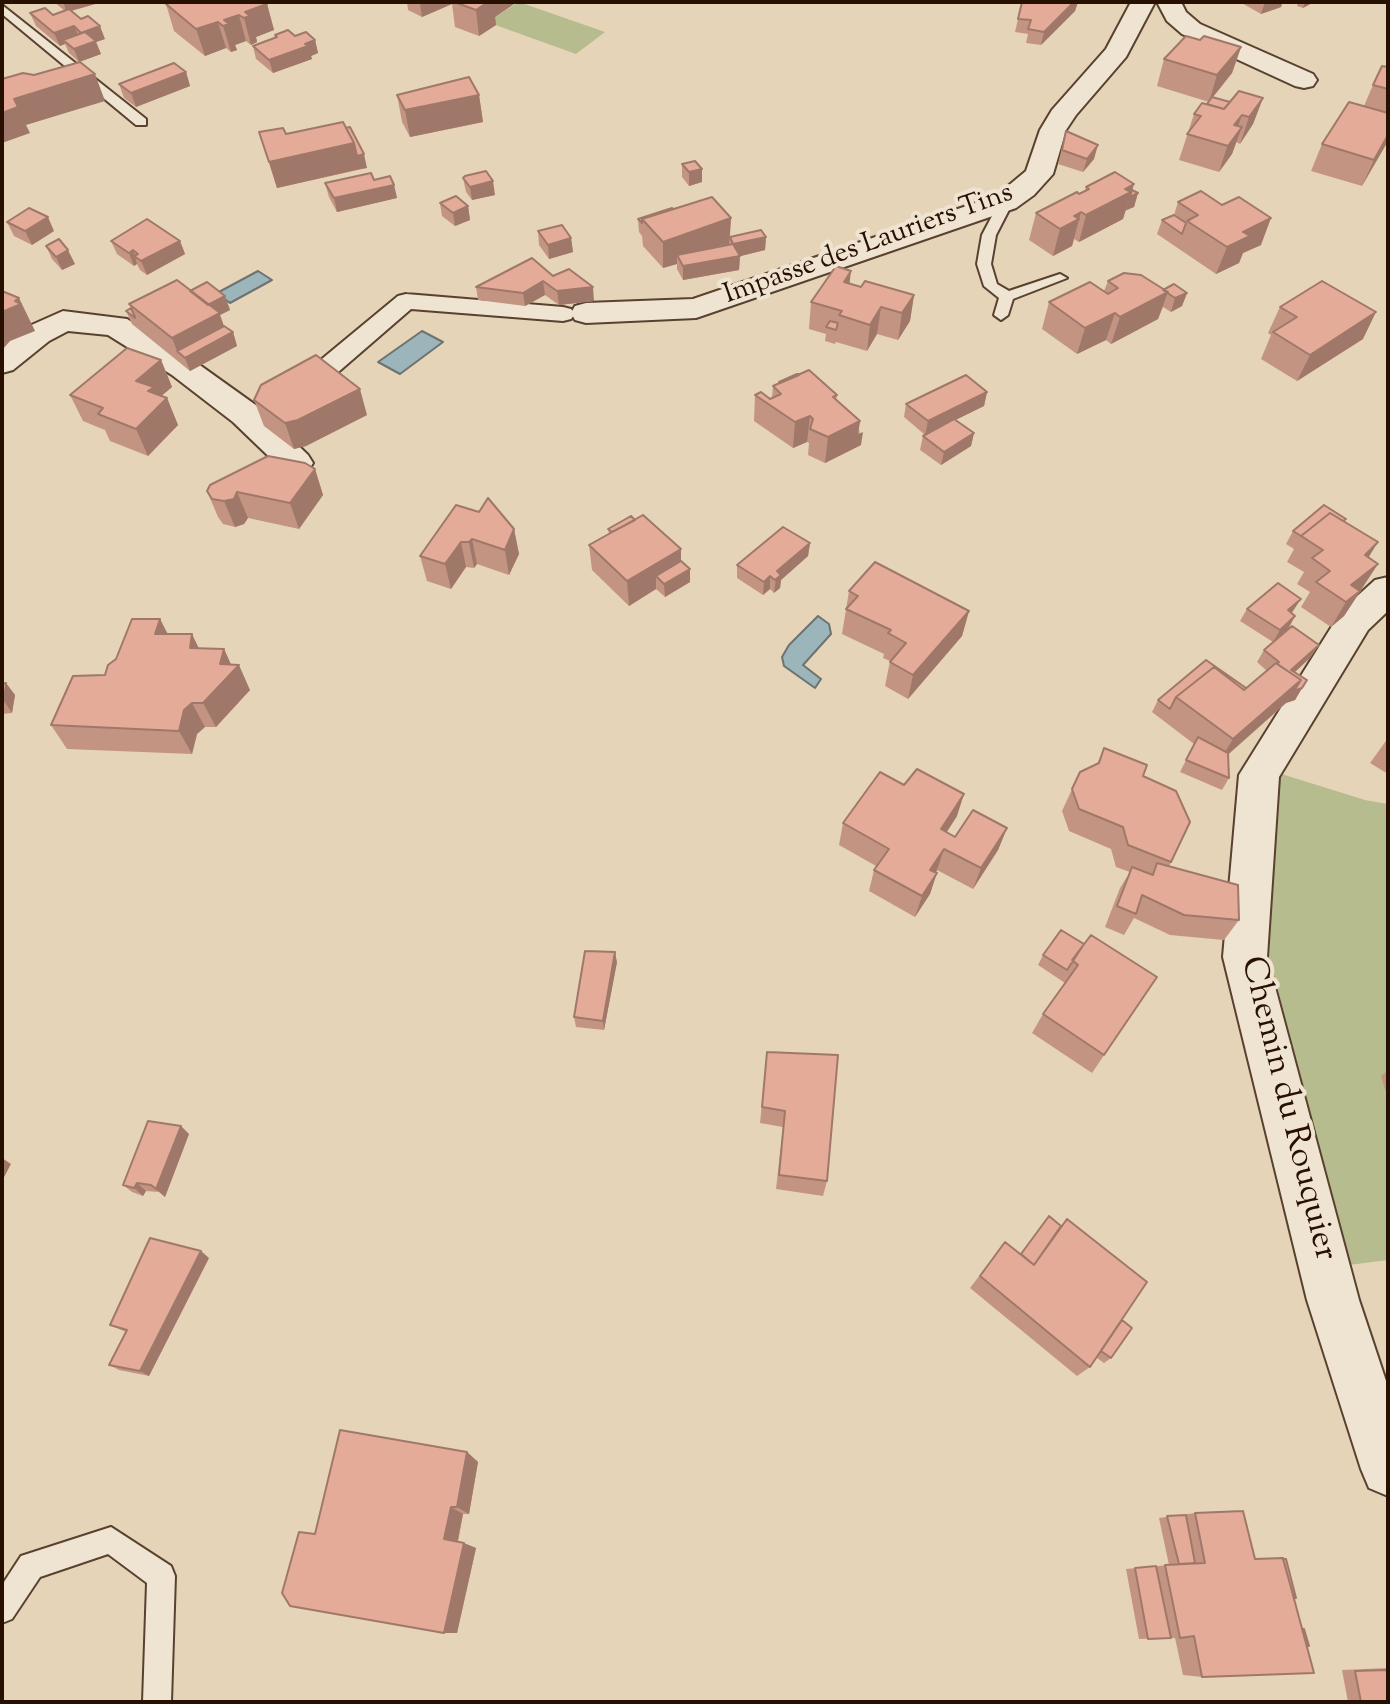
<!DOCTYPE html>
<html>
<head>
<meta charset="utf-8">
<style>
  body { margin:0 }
  #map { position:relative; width:1390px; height:1704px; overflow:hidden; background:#e6d4b9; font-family:"Sorts Mill Goudy",serif }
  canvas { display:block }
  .frame { position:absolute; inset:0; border:4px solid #281000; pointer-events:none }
</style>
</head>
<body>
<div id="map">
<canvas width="1390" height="1704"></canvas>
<div class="frame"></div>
</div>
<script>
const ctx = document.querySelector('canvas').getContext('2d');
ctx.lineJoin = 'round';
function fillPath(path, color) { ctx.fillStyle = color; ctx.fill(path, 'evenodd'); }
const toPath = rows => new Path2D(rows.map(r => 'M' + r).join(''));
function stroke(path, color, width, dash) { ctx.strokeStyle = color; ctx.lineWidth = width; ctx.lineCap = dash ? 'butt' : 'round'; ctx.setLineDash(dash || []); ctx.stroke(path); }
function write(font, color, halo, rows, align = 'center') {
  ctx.font = font + ' "Sorts Mill Goudy",serif'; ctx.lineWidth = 8; ctx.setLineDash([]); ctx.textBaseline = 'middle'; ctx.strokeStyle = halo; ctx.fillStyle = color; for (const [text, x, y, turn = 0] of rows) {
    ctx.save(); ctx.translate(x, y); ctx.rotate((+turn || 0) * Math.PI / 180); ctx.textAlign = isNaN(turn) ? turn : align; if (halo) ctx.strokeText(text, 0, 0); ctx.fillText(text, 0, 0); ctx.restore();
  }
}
fillPath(toPath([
  [519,2,605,32,576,54,487,22],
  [1272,771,1365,800,1388,804,1388,1260,1349,1265,1267,948]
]), '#b7bc8e');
const water = toPath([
  [258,271,272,280,230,303,217,293,258,271],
  [422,331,443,342,400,374,378,362,422,331],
  [818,616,829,624,831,634,803,665,821,679,815,688,784,666,782,657,789,645,818,616]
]);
fillPath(water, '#9bb5ba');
stroke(water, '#6d7370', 2);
const service = toPath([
  [2,5,146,119,146,125,136,125,2,14,2,5],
  [1001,199,1013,202,996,235,991,264,997,284,1009,291,1060,274,1067,278,1013,299,1008,315,1001,320,994,315,999,298,984,286,977,264,982,235,1001,199],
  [111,1527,171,1566,175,1576,171,1702,143,1702,147,1583,108,1554,40,1577,12,1619,2,1623,2,1585,21,1556,111,1527]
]);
const pedestrian = toPath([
  [406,294,563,307,571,309,575,314,571,319,563,321,411,309,329,380,302,394,284,394,281,388,284,382,311,368,398,296,406,294]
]);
const minor = toPath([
  [1131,2,1155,2,1126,57,1076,115,1066,130,1053,174,1034,195,1016,208,696,318,586,323,575,320,571,313,575,306,586,303,693,299,996,196,1026,171,1040,130,1052,110,1106,49,1131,2],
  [1157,2,1181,2,1186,12,1200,24,1313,74,1317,80,1313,86,1304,88,1295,86,1182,34,1167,21,1157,2],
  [63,311,127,319,194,361,257,406,308,455,313,463,308,471,296,475,284,471,233,422,172,375,108,335,68,331,49,341,13,370,2,373,2,347,27,327,63,311],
  [1388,577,1388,611,1368,630,1279,777,1267,957,1359,1300,1388,1387,1388,1496,1369,1488,1361,1469,1307,1300,1223,957,1239,775,1342,610,1375,580,1388,577]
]);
stroke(service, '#58412e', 4);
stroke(pedestrian, '#58412e', 4);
stroke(minor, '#58412e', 4);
fillPath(service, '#efe3d2');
fillPath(pedestrian, '#efe3d2');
fillPath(minor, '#efe3d2');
fillPath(toPath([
  [54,2,102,2,71,11,105,39,96,42,101,54,79,62,69,53,65,44,60,46,36,26,30,13,53,15,65,11],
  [407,2,517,2,495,17,496,25,479,36,455,27,452,4,422,17,408,10],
  [1022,2,1078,2,1075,11,1041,45,1026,43,1028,34,1015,32],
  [1240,2,1285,2,1282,3,1281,7,1261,14],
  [1298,2,1314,2,1303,8,1297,6],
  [166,4,267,4,274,30,256,37,257,42,251,45,246,41,235,45,237,50,231,52,226,48,205,56,174,31],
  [275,35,295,36,315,40,318,53,311,56,312,59,273,73,256,59,253,46,276,38],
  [1200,40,1241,47,1232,73,1209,102,1157,86,1164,59],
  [1388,67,1388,140,1362,186,1311,171,1322,144,1364,106,1378,73],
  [186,72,190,86,136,107,124,98,119,84],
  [397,95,479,95,483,122,410,137,402,122],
  [1263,98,1253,124,1240,144,1236,142,1232,154,1219,172,1179,160,1194,114,1207,104],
  [343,122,367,168,277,188,259,132,286,134],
  [1066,131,1094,159,1083,172,1058,164],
  [682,164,702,182,689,186,682,177],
  [463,178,495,195,472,200,466,192],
  [374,180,394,185,397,198,337,212,329,197,325,183],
  [1134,184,1132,190,1138,193,1134,207,1125,211,1123,219,1079,242,1074,239,1072,246,1053,256,1029,240,1036,213,1085,191,1086,187],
  [1178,202,1261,245,1243,253,1239,263,1216,274,1157,234,1162,220,1174,215],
  [440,203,468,206,470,220,455,226,442,216],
  [673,209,731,218,730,237,766,237,765,250,740,256,739,270,683,280,677,269,677,264,663,268,643,246,642,236,639,232,638,219],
  [7,222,54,231,32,245,14,236],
  [538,231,571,238,573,252,549,259,539,245],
  [111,241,180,241,185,254,147,275,140,270,137,264,134,266,117,254],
  [46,246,75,264,62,270,52,259],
  [553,276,594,301,559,305,545,295,525,306,478,300,476,287],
  [1108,281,1187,293,1182,306,1171,312,1163,307,1158,319,1111,344,1106,340,1077,354,1042,329,1049,302,1104,291],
  [850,283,861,287,914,295,910,321,898,340,877,334,867,351,836,342,835,344,825,341,826,334,809,329,811,302],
  [190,291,225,296,230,310,220,315,224,326,233,332,237,346,190,371,132,324,126,311,131,308,129,304],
  [1280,307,1363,339,1297,381,1261,359,1271,335,1268,333],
  [161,360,172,387,161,396,167,398,178,425,148,456,110,441,105,430,83,421,70,395],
  [779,382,837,395,836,401,860,421,859,428,861,445,825,463,808,455,809,443,807,442,793,448,754,421,755,395,770,399,772,398,773,386,778,384],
  [987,392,984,406,955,420,974,433,971,446,941,465,920,450,923,436,925,435,904,417,906,404],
  [254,400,367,415,306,446,294,449,264,426],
  [315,469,323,495,299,529,248,518,244,524,235,527,223,524,218,517,207,491],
  [456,505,514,529,519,554,509,575,477,564,474,568,466,567,451,589,427,581,420,556],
  [635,520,681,549,681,561,690,569,690,582,665,597,656,589,629,606,592,570,589,545,609,534,608,529],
  [1344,522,1369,558,1362,589,1344,616,1331,627,1301,607,1310,592,1297,584,1304,572,1287,562,1294,549,1286,544,1293,531],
  [810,543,808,556,781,580,780,588,774,593,770,589,763,595,737,578,737,565],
  [849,591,969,611,962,636,908,699,885,686,890,661,883,658,884,654,842,634],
  [1247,609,1293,611,1291,613,1295,616,1288,629,1273,642,1240,621],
  [160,619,167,634,199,648,224,649,231,665,250,690,216,727,205,727,197,734,192,754,67,749,51,725,105,675,116,659],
  [1264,650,1311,657,1295,672,1307,680,1295,700,1286,703,1228,755,1229,778,1222,790,1180,772,1194,744,1152,712,1158,700,1246,688,1267,671,1257,662],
  [6,683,15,695,12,713,2,714,2,684],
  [1388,738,1388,774,1370,763],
  [1104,748,1143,776,1171,862,1169,867,1239,920,1224,940,1170,935,1134,918,1124,935,1105,927,1120,888,1130,872,1116,867,1111,849,1069,831,1062,811,1080,772,1097,764],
  [957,816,947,832,955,837,1007,828,998,850,973,889,937,870,930,894,915,917,869,891,874,870,876,866,839,845,843,823],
  [1084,944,1157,977,1092,1073,1032,1033,1043,1014,1065,983,1038,965,1043,955],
  [617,962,604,1030,576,1027,574,1017],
  [767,1052,827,1181,823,1196,776,1189,783,1127,760,1123],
  [1388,1070,1388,1099,1381,1076],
  [189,1134,165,1197,159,1192,146,1191,143,1196,132,1192,123,1185],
  [1067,1219,1122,1320,1111,1358,1104,1363,1097,1358,1090,1367,1077,1376,970,1288,1005,1242,1021,1254,1061,1226],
  [209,1258,149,1376,119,1370,109,1365,126,1332,110,1325],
  [467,1452,478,1462,469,1514,463,1514,458,1542,476,1548,457,1633,444,1633,315,1534],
  [1195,1513,1255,1559,1294,1598,1202,1677,1183,1675,1175,1638,1139,1639,1126,1569,1169,1565,1159,1518],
  [1388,1668,1388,1702,1348,1702,1342,1670]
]), '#c49483');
fillPath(toPath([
  [63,2,102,2,67,12],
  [424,2,452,2,452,4,422,17,420,4],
  [484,2,517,2,495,17,496,25,479,36,476,10],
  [1074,2,1078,2,1075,11,1041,45,1044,32],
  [1265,2,1285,2,1282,3,1281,7,1261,14],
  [1305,2,1314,2,1303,8],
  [267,4,274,30,256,37,257,42,251,45,244,18,245,12],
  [239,15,246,41,235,45,237,50,231,52,223,26,224,20],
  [218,22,226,48,205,56,196,29],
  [74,26,80,39,63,40,65,44,60,46,54,33],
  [100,26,105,39,96,42,101,54,79,62,74,49,81,33],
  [315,40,318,53,311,56,312,59,273,73,269,60],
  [1241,47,1232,73,1209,102,1217,75],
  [186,72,190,86,136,107,131,93],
  [95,74,105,101,26,125,30,133,2,143,2,113,14,99],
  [479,95,483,122,410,137,405,110],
  [1263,98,1253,124,1240,144,1249,117],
  [1242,115,1234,138,1242,127,1232,154,1219,172,1234,125],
  [1388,135,1387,143,1362,186,1374,160],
  [354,143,360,169,277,188,269,162],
  [1098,145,1094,159,1083,172,1087,159],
  [364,154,367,168,360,169,357,156],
  [702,169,702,182,689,186,689,172],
  [493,181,495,195,472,200,470,187],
  [1134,184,1123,219,1079,242,1086,215],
  [394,185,397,198,337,212,334,198],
  [1138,193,1134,207,1126,210,1130,197],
  [468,206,470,220,455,226,453,213],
  [1081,212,1072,246,1053,256,1060,229,1074,216],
  [48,217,54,231,32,245,25,231],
  [731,218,729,244,677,255,677,264,663,268,663,242],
  [1271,218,1261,245,1243,253,1239,263,1216,274,1227,247,1243,232],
  [766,237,765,250,733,258,733,244],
  [571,238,573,252,549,259,548,245],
  [180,241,185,254,147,275,141,261],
  [68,250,75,264,62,270,56,257],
  [133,250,137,264,134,266,129,253],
  [740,256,739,270,683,280,683,266],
  [851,271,848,296,844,282],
  [543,281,545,295,525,306,523,293],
  [593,287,594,301,559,305,557,291],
  [1168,292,1158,319,1111,344,1120,317],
  [1187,293,1182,306,1171,312,1175,298],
  [914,295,910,321,898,340,902,313],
  [225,296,230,310,220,315,227,335,233,332,237,346,190,371,185,358,177,351,172,338,201,308],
  [19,298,35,331,10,341,2,350,2,312],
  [881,307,877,334,867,351,870,325],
  [1376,312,1363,339,1297,381,1310,355],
  [1115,313,1106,340,1077,354,1085,328],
  [161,360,172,387,159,398,167,398,178,425,148,456,136,429,136,381],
  [360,389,367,415,306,446,294,449,285,423],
  [987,392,984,406,925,435,928,421],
  [810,416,807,442,793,448,795,422],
  [860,421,858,434,863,432,861,445,825,463,828,437],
  [974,433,971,446,941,465,944,452],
  [315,469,323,495,299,529,290,503],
  [237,492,248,518,244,524,235,527,224,501],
  [514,529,519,554,509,575,505,550],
  [472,539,477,564,474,568,469,542],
  [461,542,466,567,451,589,445,564],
  [1378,542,1362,568,1365,555],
  [810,543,808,556,781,580,780,588,774,593,777,571],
  [681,549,681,574,656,576,656,589,629,606,627,581],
  [1378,564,1344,616,1331,627,1346,602,1351,585],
  [690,569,690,582,665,597,664,584],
  [770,576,770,589,763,595,764,582],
  [1301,599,1293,611,1281,623,1288,610],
  [969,611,962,636,908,699,913,675],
  [1295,616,1288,629,1273,642,1280,630],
  [160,619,173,644,155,634],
  [192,634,204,659,190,648],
  [1319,645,1311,657,1284,682,1291,670],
  [224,649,234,671,239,665,250,690,216,727,203,703,220,664],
  [1301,680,1302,688,1295,700,1286,703,1219,762,1233,739],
  [6,683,15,695,12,713,4,701],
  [192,703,205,727,197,734,192,754,179,731,184,710],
  [964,794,957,816,934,851,941,829],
  [1007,828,998,850,973,889,981,868],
  [944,849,937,870,923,891,930,870],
  [937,873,930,894,915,917,922,896],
  [615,952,617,962,604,1030,603,1021],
  [181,1126,189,1134,165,1197,156,1189],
  [2,1158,11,1164,2,1181],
  [137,1183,146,1191,143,1196,134,1188],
  [201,1251,209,1258,149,1376,140,1371],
  [467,1452,478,1462,469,1514,457,1507],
  [451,1507,463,1514,457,1544,444,1539],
  [464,1543,476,1548,457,1633,444,1633]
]), '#a0786a');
const building = toPath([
  [173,2,264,2,267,4,245,12,250,16,244,18,239,15,224,20,229,24,223,26,218,22,196,29,166,4,173,2],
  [454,2,488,2,476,10,454,2],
  [1022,2,1074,2,1044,32,1028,29,1031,20,1018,19,1022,2],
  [45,8,53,15,69,9,81,19,88,16,100,26,81,33,74,26,54,33,30,13,45,8],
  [288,30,295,36,306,32,315,40,305,44,308,46,269,60,253,46,277,37,275,35,288,30],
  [85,32,96,41,74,49,63,40,85,32],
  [1186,36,1200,40,1204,36,1241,47,1217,75,1164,59,1186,36],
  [80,62,95,74,14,99,18,107,2,113,2,79,23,73,34,75,80,62],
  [174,63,186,72,131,93,119,84,174,63],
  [1382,66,1388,67,1388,89,1373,85,1382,66],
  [469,77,479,95,405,110,397,95,469,77],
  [1239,91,1263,98,1249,117,1242,115,1234,125,1242,127,1228,146,1187,134,1201,116,1194,114,1202,103,1224,109,1239,91],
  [1212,97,1230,102,1224,109,1207,104,1212,97],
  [1349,102,1388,113,1388,135,1374,160,1322,144,1349,102],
  [343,122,354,143,269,162,259,132,283,128,286,134,343,122],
  [350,127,364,154,357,156,354,143,346,128,350,127],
  [1066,131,1098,145,1087,159,1062,150,1066,131],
  [695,161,702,169,689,172,682,164,695,161],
  [486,171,493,181,470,187,463,178,465,176,486,171],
  [1115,172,1134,184,1125,189,1131,192,1086,215,1081,212,1074,216,1079,219,1060,229,1036,213,1077,192,1079,194,1089,189,1086,187,1115,172],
  [371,173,374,180,390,176,394,185,334,198,325,183,371,173],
  [1132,190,1138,193,1130,197,1132,190],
  [1201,191,1222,205,1239,197,1271,218,1243,232,1250,236,1227,247,1187,221,1198,215,1178,202,1201,191],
  [456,196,468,206,453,213,440,203,456,196],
  [712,197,731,218,663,242,642,219,712,197],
  [29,208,48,217,25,231,7,222,29,208],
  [672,208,673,209,642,219,642,223,638,219,672,208],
  [1174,215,1186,223,1182,234,1162,220,1174,215],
  [147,219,180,241,141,261,134,256,138,254,133,250,129,253,111,241,147,219],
  [562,225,571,238,548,245,538,231,562,225],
  [761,230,766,237,733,244,730,237,761,230],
  [59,239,68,250,56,257,46,246,59,239],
  [733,244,740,256,683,266,677,255,733,244],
  [532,258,553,276,569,269,593,287,557,291,543,281,523,293,476,287,532,258],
  [836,266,851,271,844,282,861,287,865,281,914,295,902,313,881,307,870,325,839,315,842,311,811,302,836,266],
  [1124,273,1141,275,1168,292,1120,317,1115,313,1085,328,1049,302,1090,282,1108,294,1118,288,1108,281,1124,273],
  [177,280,220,313,172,338,129,304,177,280],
  [1322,281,1376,312,1310,355,1273,332,1297,317,1280,307,1322,281],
  [207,282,225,296,208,305,190,291,207,282],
  [1174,284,1187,293,1175,298,1163,290,1174,284],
  [2,291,19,298,15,301,21,304,2,312,2,291],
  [131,308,135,317,135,318,126,311,131,308],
  [830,321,838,323,836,330,826,327,830,321],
  [224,326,233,332,185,358,177,351,224,326],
  [127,348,161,360,136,381,154,387,148,391,167,398,136,429,98,414,103,408,70,395,127,348],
  [316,355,360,389,298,420,285,423,254,400,261,385,316,355],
  [809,370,837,395,833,397,860,421,828,437,810,429,813,419,810,416,795,422,755,395,761,392,770,399,781,394,773,386,809,370],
  [797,374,799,375,780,383,779,382,797,374],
  [966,375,987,392,928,421,906,404,966,375],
  [954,419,974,433,944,452,923,436,954,419],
  [268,456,305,463,315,469,290,503,237,492,234,499,224,501,212,499,207,491,210,485,268,456],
  [488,498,514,529,505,550,472,539,469,542,461,542,445,564,420,556,456,505,479,512,488,498],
  [1324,505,1346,519,1343,521,1330,513,1301,536,1306,539,1293,531,1324,505],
  [1330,513,1378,542,1365,555,1378,564,1351,585,1360,591,1346,602,1316,582,1330,571,1312,558,1323,550,1301,536,1330,513],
  [643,515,681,549,627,581,589,545,643,515],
  [631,516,635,520,612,532,608,529,631,516],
  [783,527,810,543,777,571,781,575,775,580,770,576,764,582,737,565,783,527],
  [681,561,690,569,664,584,656,576,681,561],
  [875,562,969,611,913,675,890,662,906,643,888,633,891,630,846,609,858,596,849,591,875,562],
  [1278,583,1301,599,1288,610,1295,616,1280,630,1247,609,1278,583],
  [132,619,160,619,155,634,192,634,190,648,224,649,220,664,239,665,203,703,192,703,184,710,179,731,51,725,73,676,105,675,108,665,116,659,132,619],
  [1292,626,1319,645,1291,670,1307,680,1302,688,1294,691,1301,680,1277,664,1279,662,1264,650,1292,626],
  [1206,660,1246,688,1244,690,1214,667,1176,697,1170,709,1158,700,1206,660],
  [1276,663,1301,680,1233,739,1176,697,1214,667,1244,690,1276,663],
  [6,683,4,701,2,701,2,684,6,683],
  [1198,737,1228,753,1229,778,1186,760,1198,737],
  [1104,748,1147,765,1143,776,1176,791,1190,822,1171,862,1128,845,1123,827,1079,809,1072,789,1080,772,1099,763,1104,748],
  [917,769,964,794,941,829,955,837,973,810,1007,828,981,868,944,849,930,870,937,873,922,896,874,870,889,849,843,823,880,772,904,785,917,769],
  [1157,863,1238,885,1239,920,1184,915,1142,895,1136,914,1117,906,1132,867,1153,875,1157,863],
  [1061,930,1084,944,1067,970,1043,955,1061,930],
  [1091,935,1157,977,1104,1055,1043,1014,1078,965,1072,960,1091,935],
  [585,951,615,952,603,1021,574,1017,585,951],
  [767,1052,838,1055,827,1181,779,1175,785,1111,762,1107,767,1052],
  [148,1121,181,1126,156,1189,151,1185,137,1183,134,1188,123,1185,148,1121],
  [1049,1216,1061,1226,1034,1265,1021,1254,1049,1216],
  [1067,1219,1147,1282,1090,1367,980,1276,1005,1242,1034,1265,1067,1219],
  [150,1238,201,1251,140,1371,109,1365,127,1330,110,1325,150,1238],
  [1122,1320,1132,1328,1111,1358,1101,1351,1122,1320],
  [340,1430,467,1452,457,1507,451,1507,444,1539,464,1543,444,1633,290,1606,282,1593,299,1532,315,1534,340,1430],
  [1243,1511,1255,1559,1283,1558,1314,1673,1202,1677,1194,1636,1180,1638,1165,1565,1205,1563,1195,1513,1243,1511],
  [1186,1515,1195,1563,1179,1564,1167,1516,1186,1515],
  [1283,1559,1286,1559,1296,1598,1294,1598,1283,1559],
  [1156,1566,1171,1638,1148,1639,1135,1568,1156,1566],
  [1302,1629,1304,1629,1309,1646,1307,1646,1302,1629],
  [1388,1670,1388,1702,1361,1702,1355,1671,1388,1670]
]);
fillPath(building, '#e4ac98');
stroke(building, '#a0786a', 2);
write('28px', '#281000', '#efe3d2', [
  ["Impasse des Lauriers Tins",869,246,-20]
]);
write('34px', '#281000', '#efe3d2', [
  ["Chemin du Rouquier",1286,1109,76]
]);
</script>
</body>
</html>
